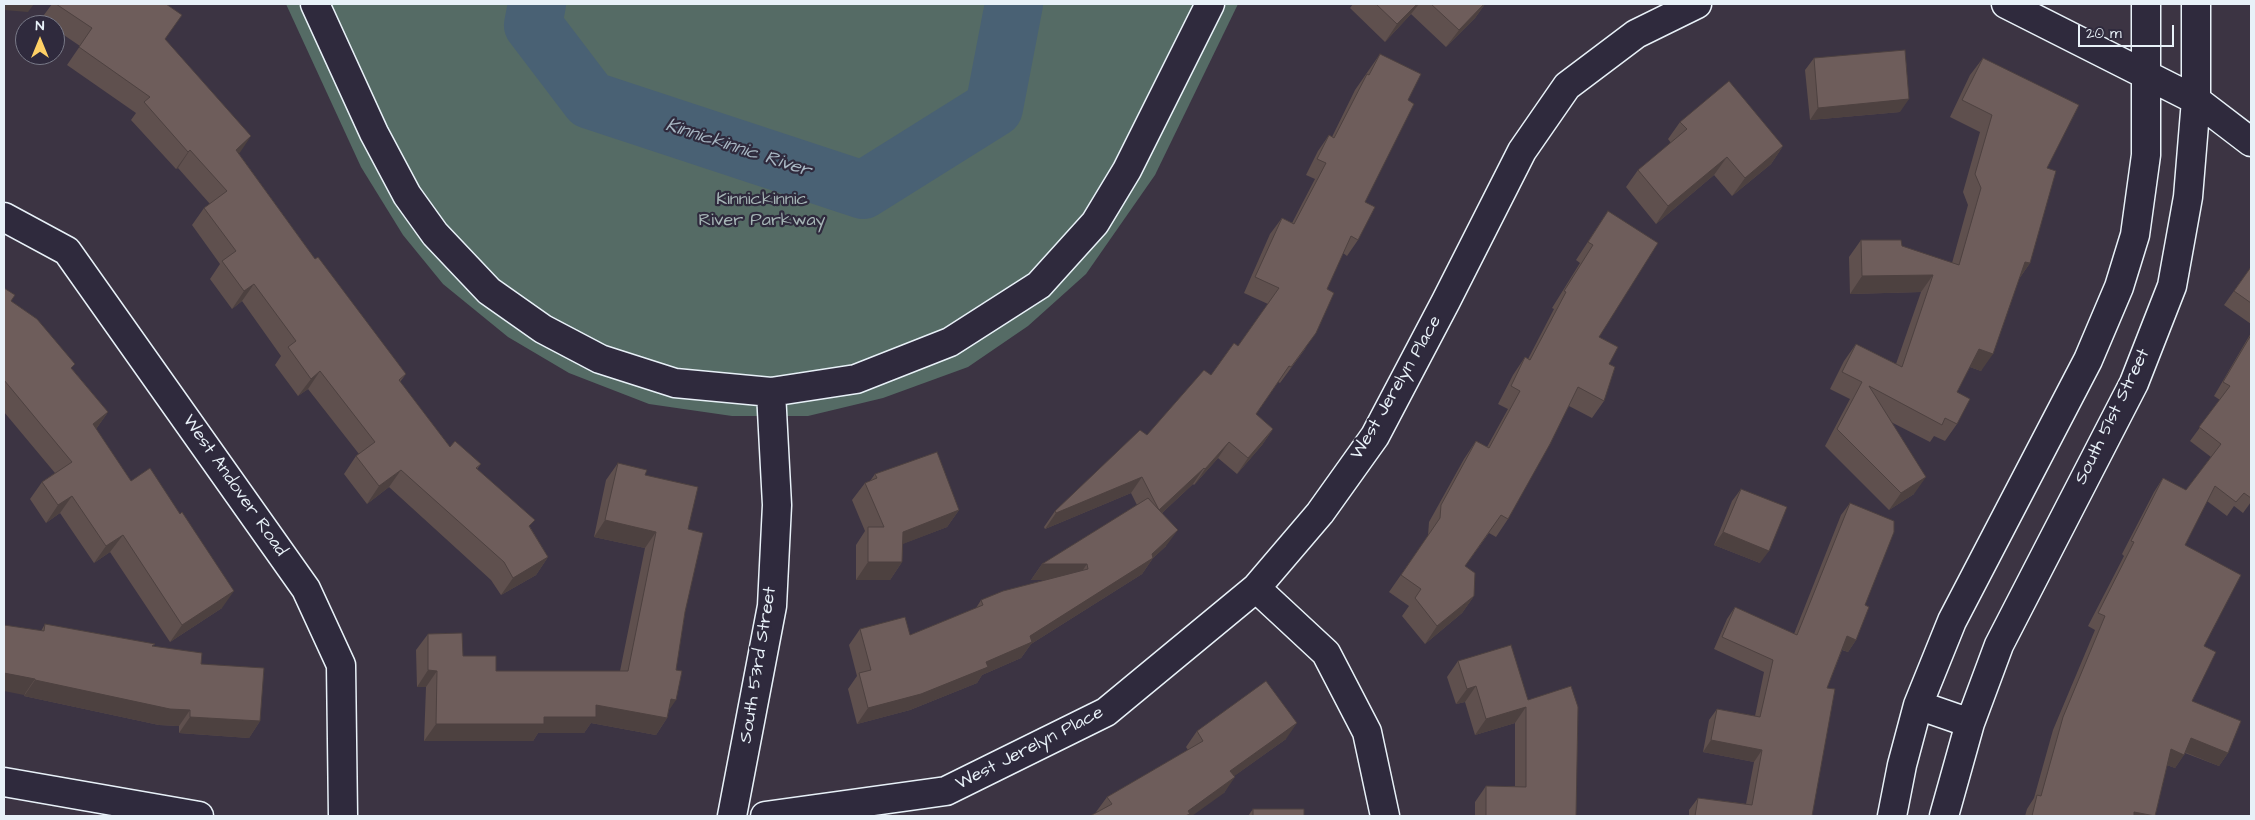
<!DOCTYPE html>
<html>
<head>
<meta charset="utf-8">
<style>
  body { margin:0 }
  #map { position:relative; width:2255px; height:820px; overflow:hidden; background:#3c3443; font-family:"Architects Daughter",sans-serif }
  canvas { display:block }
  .frame { position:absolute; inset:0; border:5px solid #e8f1f8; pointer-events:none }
  .north { position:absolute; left:15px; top:15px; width:50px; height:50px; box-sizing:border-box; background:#2f2a3d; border:1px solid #797a88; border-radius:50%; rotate:0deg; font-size:14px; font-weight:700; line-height:20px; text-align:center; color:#e8f1f8 }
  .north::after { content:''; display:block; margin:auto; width:18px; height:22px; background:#ffd166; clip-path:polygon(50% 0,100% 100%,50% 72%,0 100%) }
  .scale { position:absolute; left:2078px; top:25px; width:96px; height:22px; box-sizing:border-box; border:2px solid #e8f1f8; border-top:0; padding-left:6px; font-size:15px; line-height:18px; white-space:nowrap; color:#e8f1f8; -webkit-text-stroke:4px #2f2a3d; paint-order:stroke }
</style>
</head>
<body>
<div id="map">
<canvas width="2255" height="820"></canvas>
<div class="frame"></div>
<div class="north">N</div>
<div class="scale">20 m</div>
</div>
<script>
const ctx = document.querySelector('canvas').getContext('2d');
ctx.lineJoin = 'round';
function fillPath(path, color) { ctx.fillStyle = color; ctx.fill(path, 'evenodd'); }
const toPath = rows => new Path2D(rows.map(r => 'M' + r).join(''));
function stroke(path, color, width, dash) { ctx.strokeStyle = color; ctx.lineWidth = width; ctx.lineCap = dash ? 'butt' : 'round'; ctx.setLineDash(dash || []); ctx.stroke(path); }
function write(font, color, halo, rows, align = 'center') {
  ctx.font = font + ' "Architects Daughter",sans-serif'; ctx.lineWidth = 4.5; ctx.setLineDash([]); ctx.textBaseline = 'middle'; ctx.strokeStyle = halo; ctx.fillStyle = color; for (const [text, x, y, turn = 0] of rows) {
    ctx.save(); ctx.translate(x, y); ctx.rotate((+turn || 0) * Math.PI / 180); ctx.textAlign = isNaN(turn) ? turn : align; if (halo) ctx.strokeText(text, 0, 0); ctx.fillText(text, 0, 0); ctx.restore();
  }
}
fillPath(toPath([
  [286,4,1238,4,1155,175,1086,274,1028,326,968,367,883,398,808,416,732,416,649,404,569,373,508,337,443,284,403,235,361,167]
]), '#556b65');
stroke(toPath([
  [537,4,533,25,590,100,863,190,994,108,1014,4]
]), '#496174', 58);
const street = toPath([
  [315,4,374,133,407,195,435,234,489,291,543,329,600,359,675,383,771,392,856,379,950,342,1039,285,1095,223,1127,170,1210,4],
  [2006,4,2196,100,2251,142],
  [4,217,67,251,306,589,341,665,343,816],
  [1256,588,1326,653,1367,732,1385,816],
  [1918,705,1970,723],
  [4,782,199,816],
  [732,816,772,606,777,505,771,392],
  [765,816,946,791,1106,712,1256,588,1320,513,1375,436,1446,301,1522,151,1567,86,1636,34,1697,4],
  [1892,816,1902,765,1918,705,1952,621,2088,360,2119,287,2135,235,2146,155,2146,4],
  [1944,816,1970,723,1999,645,2134,383,2172,286,2188,197,2196,100,2196,4]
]);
stroke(street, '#e8f1f8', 31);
stroke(street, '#2f2a3d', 28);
fillPath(toPath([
  [52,4,166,4,165,39,239,154,315,259,406,374,400,382,450,447,481,464,477,469,530,527,548,557,536,575,501,595,491,580,389,487,367,504,344,474,356,456,359,454,308,389,298,396,275,365,281,356,242,301,232,309,210,279,220,264,192,225,204,208,210,204,178,168,176,169,131,120,136,113,67,65,80,46,55,29,55,25,50,25,41,19],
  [1353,4,1485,4,1475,18,1446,47,1411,14,1385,42,1350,8],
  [1380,54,1408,100,1365,202,1358,240,1347,256,1343,253,1327,289,1305,349,1280,383,1278,382,1256,414,1273,429,1262,445,1237,474,1218,458,1194,485,1193,484,1162,513,1166,546,1153,558,1142,574,1031,644,1021,658,982,675,977,683,910,710,857,724,848,689,857,676,849,645,860,629,910,635,976,608,981,600,1047,580,1031,580,1042,564,1137,505,1131,493,1045,529,1044,527,1055,511,1147,435,1211,375,1238,346,1268,304,1244,293,1270,234,1282,218,1292,223,1315,179,1306,175,1318,151,1329,135,1332,137,1355,90],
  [1814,58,1900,112,1810,120,1805,70],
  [1983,58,2047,168,2030,263,2019,279,1981,371,1970,367,1957,392,1957,424,1945,441,1934,436,1930,442,1891,422,1914,494,1889,510,1825,446,1850,399,1830,389,1844,361,1856,344,1896,364,1921,292,1850,294,1849,257,1861,240,1952,263,1968,205,1963,192,1980,132,1950,117,1970,75],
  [1680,122,1783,146,1771,164,1732,196,1714,175,1656,224,1626,187,1638,170,1671,143,1668,139],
  [1608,211,1599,337,1609,364,1604,401,1592,418,1569,406,1508,519,1496,537,1489,533,1465,566,1474,596,1462,613,1425,644,1402,616,1409,606,1389,592,1428,536,1429,522,1464,459,1476,441,1487,447,1508,409,1498,404,1513,375,1525,357,1528,359,1554,309,1552,308,1580,263,1576,260],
  [2251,267,2251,324,2224,305],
  [4,288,11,301,72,369,108,412,96,429,131,481,222,608,170,642,110,552,94,563,60,513,46,523,30,499,42,482,55,473,4,412],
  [2251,333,2251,502,2243,513,2234,506,2227,516,2207,501,2185,545,2204,646,2192,701,2228,753,2219,766,2185,753,2175,768,2167,765,2155,816,2025,816,2027,809,2034,798,2053,730,2095,630,2088,626,2124,556,2122,554,2154,492,2163,478,2186,490,2211,457,2190,441,2220,400,2214,396],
  [618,463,645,475,688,529,685,612,667,718,656,735,591,723,584,733,538,733,533,741,424,741,426,687,417,687,416,650,428,634,463,656,496,671,620,671,645,548,594,537,606,480],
  [875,474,959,510,947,527,902,544,902,562,890,580,856,580,856,545,865,531,852,500,865,483,870,481],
  [1741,489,1760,563,1714,545,1732,501],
  [1850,503,1865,605,1856,640,1848,652,1842,650,1827,688,1812,816,1689,816,1689,810,1698,798,1746,804,1754,762,1703,752,1709,720,1717,709,1755,716,1764,672,1714,649,1727,619,1735,607,1794,634,1841,515],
  [45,624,153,646,201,664,260,721,249,738,179,733,179,726,159,725,24,696,41,631],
  [1458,661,1528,700,1576,816,1475,816,1475,802,1486,786,1515,786,1515,723,1475,735,1465,702,1456,704,1447,677],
  [1197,731,1286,739,1234,776,1224,793,1096,812,1107,797,1188,750,1186,747],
  [1253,809,1304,816,1248,816]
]), '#5f504e');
fillPath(toPath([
  [4,4,34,4,28,12,4,10],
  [1417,4,1419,4,1411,14,1385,42,1397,24],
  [1480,4,1485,4,1475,18,1446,47,1459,30],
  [1909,99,1900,112,1810,120,1818,108],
  [251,136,239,154,236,150],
  [1783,146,1771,164,1732,196,1745,178],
  [190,150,178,168,176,169,188,152],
  [1727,157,1714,175,1656,224,1668,206],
  [2025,262,2030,263,2018,280],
  [1933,275,1921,292,1850,294,1862,276],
  [254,284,242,301,232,309,244,291],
  [1979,349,1993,354,1981,371,1967,366],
  [320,371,308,389,298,396,311,379],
  [108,412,96,429,93,424],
  [1273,429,1262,445,1237,474,1248,458],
  [1229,442,1218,458,1194,485,1205,469],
  [1204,468,1193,484,1148,526,1159,510],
  [401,470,389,487,367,504,379,486],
  [1142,477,1131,493,1045,529,1056,513],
  [1926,477,1914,494,1889,510,1901,493],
  [72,496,60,513,46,523,58,505],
  [959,510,947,527,890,549,903,532],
  [605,520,656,532,645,548,594,537],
  [1178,530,1166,546,1153,558,1142,574,1031,644,1021,658,982,675,977,683,910,710,857,724,868,708,986,662,1152,554],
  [1723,532,1769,551,1760,563,1714,545],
  [123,535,110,552,94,563,106,546],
  [548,557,536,575,501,595,513,578],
  [868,562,902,562,890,580,856,580],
  [1042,564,1087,564,1076,580,1031,580],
  [234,591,222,608,170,642,182,625],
  [1474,596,1462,613,1425,644,1437,626],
  [1847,636,1856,640,1848,652,1838,648],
  [428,670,437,671,426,687,417,687],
  [4,673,35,679,24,695,4,691],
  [35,680,190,710,179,726,159,725,24,696],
  [1476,686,1465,702,1456,704,1467,689],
  [671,699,676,700,665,716],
  [596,705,667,718,656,735,591,723,584,733,538,733,533,741,424,741,436,724,544,717],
  [1526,707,1515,723,1475,735,1486,719],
  [190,717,260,721,249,738,179,733],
  [1297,723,1286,739,1219,787,1230,771],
  [2191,738,2228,753,2219,766,2182,751],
  [1711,740,1762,750,1754,762,1703,752],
  [2171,749,2184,755,2175,768,2161,763],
  [1235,777,1224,793,1192,816,1185,816,1188,811],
  [2134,812,2153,816,2131,816]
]), '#4d4140');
const building = toPath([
  [56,4,166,4,182,15,165,39,251,136,236,150,315,259,318,257,406,374,399,380,450,447,455,441,481,464,476,468,535,520,529,526,548,557,513,578,504,562,401,470,379,486,356,456,375,442,320,371,311,379,288,347,296,341,254,284,244,291,222,261,236,251,204,208,227,191,190,150,188,152,144,102,150,97,79,47,92,28,56,4],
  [1376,4,1417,4,1397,24,1376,4],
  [1431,4,1484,4,1459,30,1431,4],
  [1905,50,1909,99,1818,108,1814,58,1905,50],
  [1380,54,1421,74,1408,100,1414,104,1365,202,1375,207,1358,240,1351,236,1327,289,1334,293,1316,333,1291,367,1289,366,1256,414,1273,429,1248,458,1229,442,1205,469,1204,468,1159,510,1178,530,1152,554,1153,558,1030,636,1032,642,986,662,988,667,921,694,868,708,859,673,871,670,860,629,905,617,910,635,983,605,981,600,1003,591,1088,569,1087,564,1042,564,1148,498,1159,510,1142,477,1056,513,1055,511,1140,430,1147,435,1204,370,1211,375,1234,343,1238,346,1279,288,1255,277,1282,218,1294,224,1326,163,1317,159,1329,135,1334,138,1367,74,1369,75,1380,54],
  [1983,58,2079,105,2047,168,2056,171,2030,263,2025,262,1993,354,1979,349,1957,392,1970,399,1957,424,1945,418,1942,425,1869,386,1926,477,1901,493,1837,429,1862,382,1842,372,1856,344,1902,367,1933,275,1862,276,1861,240,1901,240,1902,246,1959,265,1981,188,1975,174,1992,115,1962,100,1983,58],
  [1729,81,1783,146,1745,178,1727,157,1668,206,1638,170,1687,129,1680,122,1729,81],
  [1608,211,1658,243,1599,337,1618,347,1609,364,1615,367,1604,401,1578,387,1550,444,1508,519,1501,515,1465,566,1475,573,1474,596,1437,626,1415,598,1421,589,1401,575,1440,518,1441,505,1476,441,1489,448,1520,391,1511,386,1525,357,1530,360,1566,292,1564,291,1593,245,1588,242,1608,211],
  [2251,267,2251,303,2234,291,2251,267],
  [4,288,15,295,11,301,37,319,75,364,71,368,108,412,93,424,131,481,150,468,180,514,182,512,234,591,182,625,123,535,106,546,72,496,58,505,42,482,72,462,4,380,4,288],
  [2251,335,2251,498,2244,493,2236,502,2215,486,2185,545,2241,575,2204,646,2216,652,2192,701,2241,721,2228,753,2191,738,2184,755,2171,749,2155,816,2134,812,2134,816,2032,816,2037,795,2041,796,2063,717,2105,616,2098,613,2134,542,2131,541,2163,478,2186,490,2221,444,2199,427,2230,386,2223,382,2251,335],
  [937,452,959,510,903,532,902,562,868,562,868,527,884,527,865,483,877,478,875,474,937,452],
  [618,463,647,470,645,475,698,487,688,529,703,533,685,612,676,670,682,671,676,700,671,699,667,718,596,705,596,717,544,717,544,724,436,724,437,671,428,670,428,634,462,633,463,656,496,656,496,671,628,671,656,532,605,520,618,463],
  [1741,489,1787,507,1769,551,1723,532,1741,489],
  [1850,503,1894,521,1894,532,1865,605,1869,607,1856,640,1847,636,1827,688,1835,689,1812,816,1695,816,1698,798,1752,805,1762,750,1711,740,1717,709,1760,717,1773,660,1722,637,1735,607,1797,635,1850,503],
  [45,624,155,644,152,646,202,653,201,664,264,668,260,721,190,717,190,710,170,709,35,680,35,679,4,673,4,625,44,631,45,624],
  [1511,645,1528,700,1571,686,1578,707,1576,816,1486,816,1486,786,1526,787,1526,707,1486,719,1476,686,1467,689,1458,661,1511,645],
  [1266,681,1297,723,1230,771,1235,777,1188,811,1190,814,1185,816,1090,816,1112,804,1107,797,1203,741,1197,731,1266,681],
  [1253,809,1304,809,1304,816,1253,816,1253,809]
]);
fillPath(building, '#6e5d5b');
stroke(building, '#4d4140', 1);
write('18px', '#a6b5b6', '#2f2a3d', [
  ["Kinnickinnic",762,200],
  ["River Parkway",762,221]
]);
write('18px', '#e8f1f8', '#2f2a3d', [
  ["West Jerelyn Place",1397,388,-60],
  ["South 51st Street",2113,417,-64],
  ["West Andover Road",234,486,55],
  ["South 53rd Street",759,665,-81],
  ["West Jerelyn Place",1030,749,-27]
]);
write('italic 19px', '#a8b7c3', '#2f2a3d', [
  ["Kinnickinnic River",738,149,18]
]);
</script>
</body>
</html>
